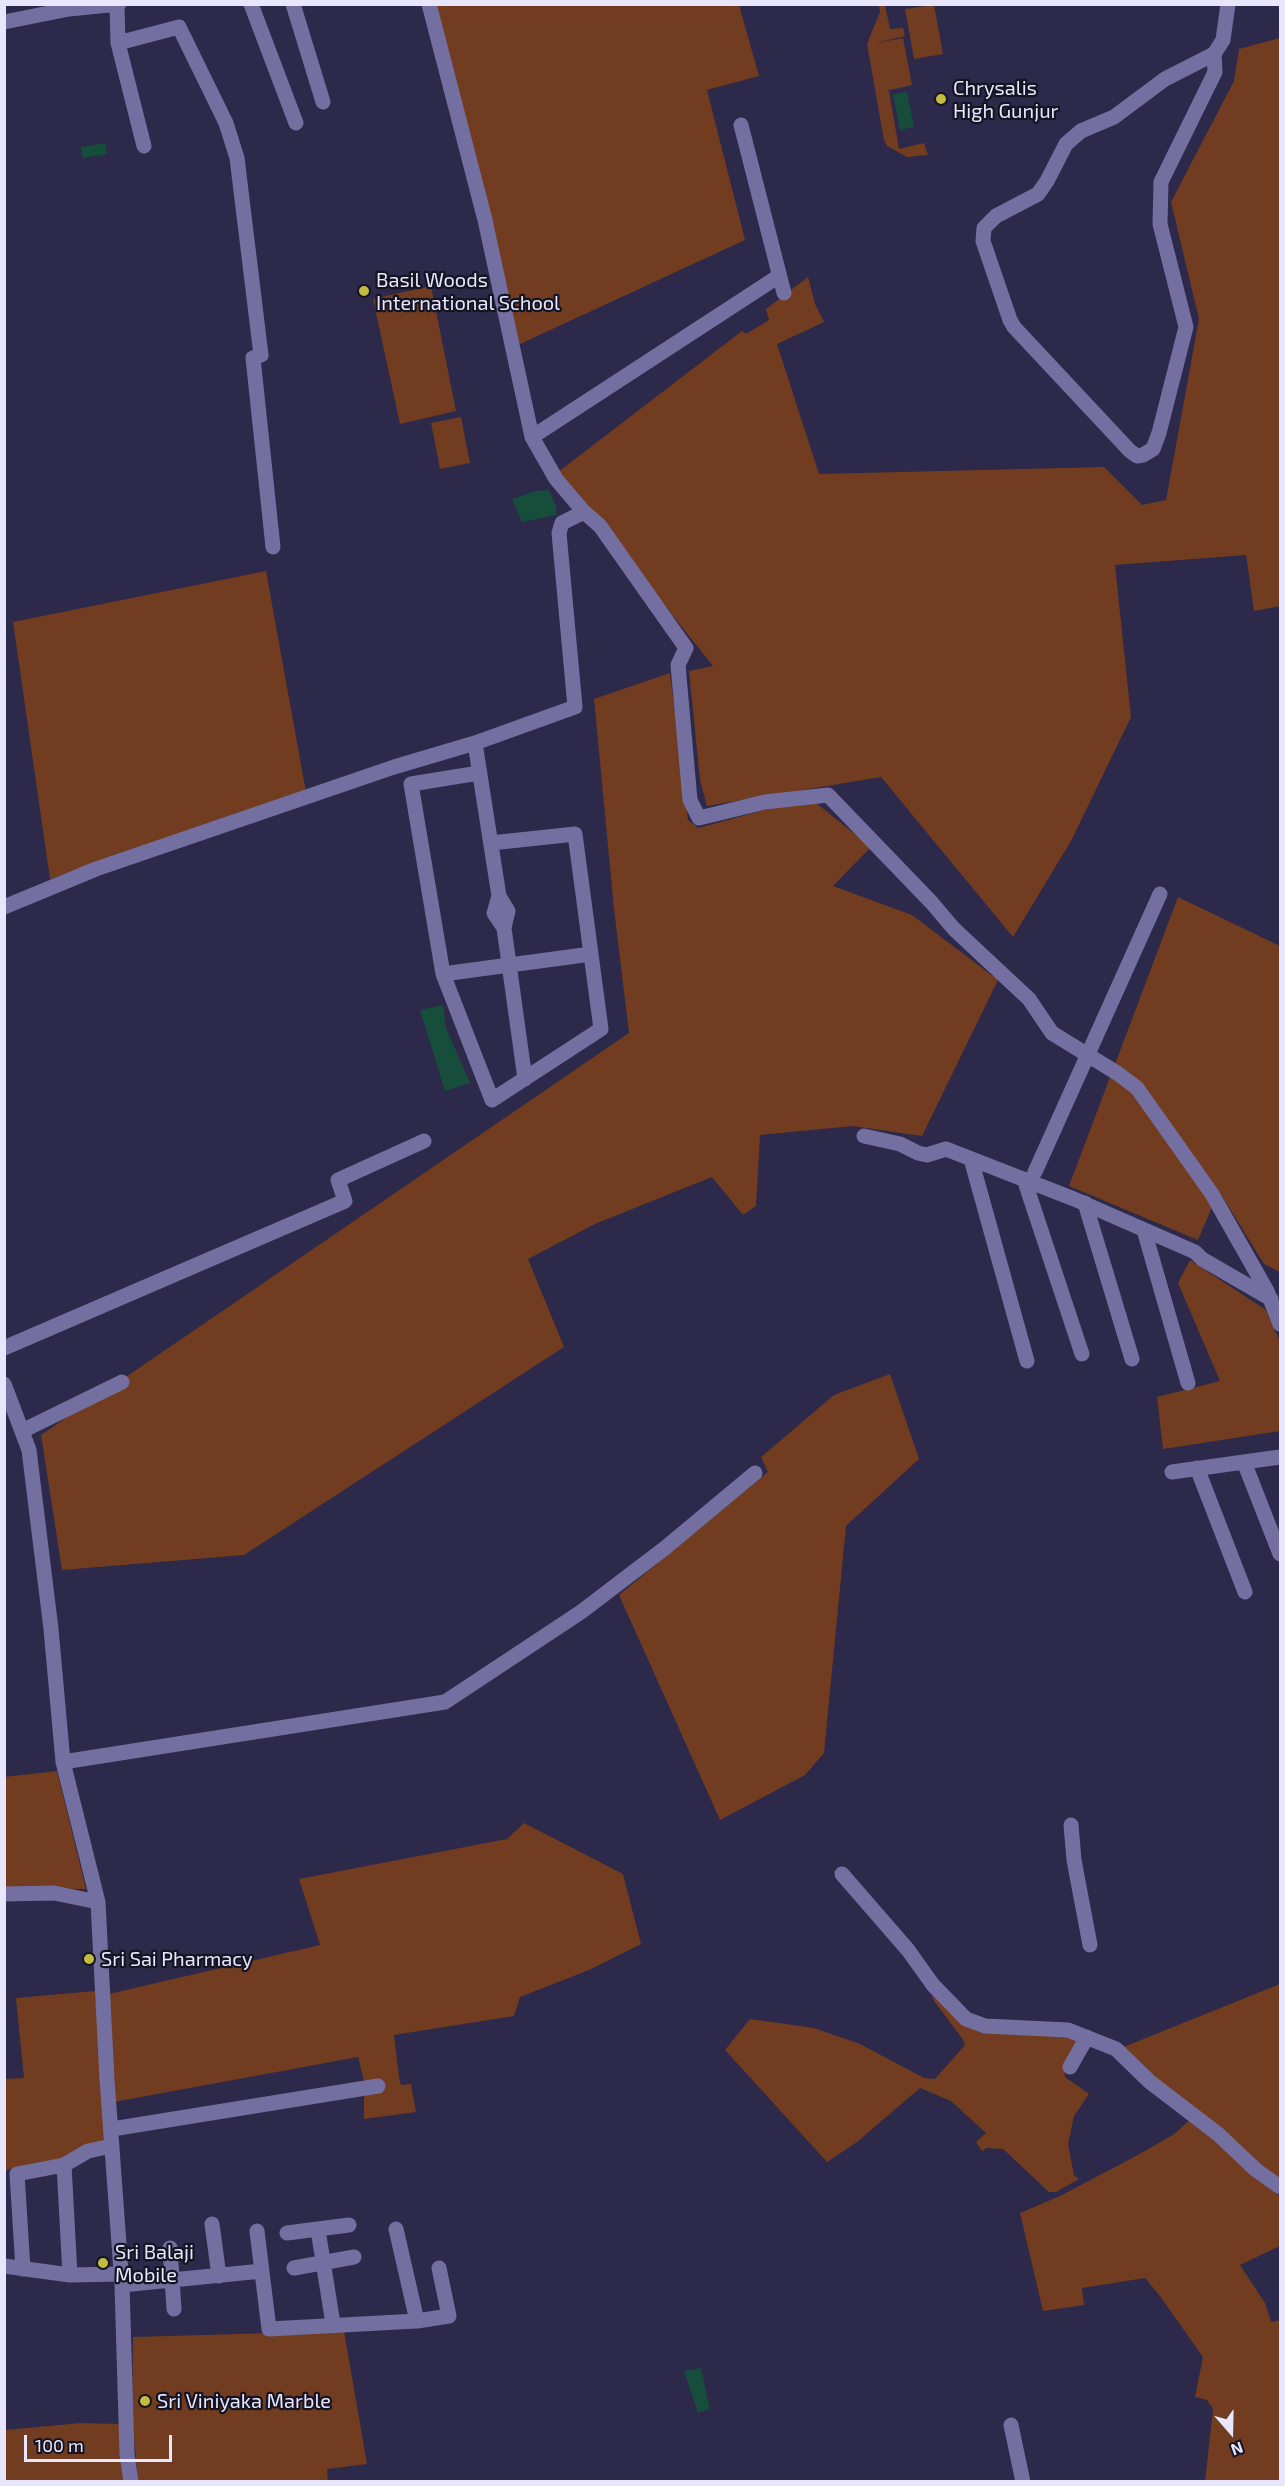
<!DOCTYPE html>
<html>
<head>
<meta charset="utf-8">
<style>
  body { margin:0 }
  #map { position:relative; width:1285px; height:2486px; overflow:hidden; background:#2c294a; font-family:"Exo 2",sans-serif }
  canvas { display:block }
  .frame { position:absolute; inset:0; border:6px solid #e7e6fc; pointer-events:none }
  .north { position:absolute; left:1201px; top:2402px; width:60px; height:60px; -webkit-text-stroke:4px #151423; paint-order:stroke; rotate:160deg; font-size:16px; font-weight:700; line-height:24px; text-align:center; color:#e7e6fc }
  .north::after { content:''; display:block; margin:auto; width:21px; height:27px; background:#e7e6fc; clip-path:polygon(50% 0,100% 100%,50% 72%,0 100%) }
  .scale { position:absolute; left:24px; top:2435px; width:148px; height:27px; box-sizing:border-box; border:3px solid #e7e6fc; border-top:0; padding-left:8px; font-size:18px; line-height:21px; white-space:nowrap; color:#e7e6fc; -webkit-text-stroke:4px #151423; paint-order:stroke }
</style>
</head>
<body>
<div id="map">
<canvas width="1285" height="2486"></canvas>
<div class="frame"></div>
<div class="north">N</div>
<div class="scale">100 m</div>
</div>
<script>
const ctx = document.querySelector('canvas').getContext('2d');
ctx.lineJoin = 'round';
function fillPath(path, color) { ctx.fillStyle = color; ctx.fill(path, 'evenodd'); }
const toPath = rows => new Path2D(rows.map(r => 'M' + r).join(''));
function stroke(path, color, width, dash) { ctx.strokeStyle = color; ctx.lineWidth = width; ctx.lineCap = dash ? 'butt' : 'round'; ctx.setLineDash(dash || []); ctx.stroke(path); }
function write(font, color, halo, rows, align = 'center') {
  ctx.font = font + ' "Exo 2",sans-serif'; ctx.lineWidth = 4.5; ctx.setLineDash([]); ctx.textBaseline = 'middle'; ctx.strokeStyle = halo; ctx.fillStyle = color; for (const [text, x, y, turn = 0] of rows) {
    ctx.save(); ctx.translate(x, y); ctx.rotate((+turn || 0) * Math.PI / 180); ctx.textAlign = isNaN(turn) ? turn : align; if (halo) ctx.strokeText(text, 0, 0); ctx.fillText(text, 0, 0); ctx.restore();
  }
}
fillPath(toPath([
  [436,5,739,5,759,76,707,90,745,240,518,345],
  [879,5,885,5,890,29,903,28,905,36,876,43,903,38,912,85,886,91,889,91,899,149,924,143,928,155,907,157,887,146,884,140,867,44,880,12],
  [934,5,943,54,914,59,905,9],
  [1280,38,1280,606,1254,611,1246,555,1115,565,1131,717,1071,841,1013,937,881,777,707,806,700,780,689,671,713,666,558,472,742,331,746,334,769,320,766,309,808,277,815,304,824,322,777,344,819,474,1104,467,1142,505,1166,500,1199,319,1171,202,1234,81,1239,49],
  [431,286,456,411,400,424,373,299],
  [461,417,470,463,440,469,431,423],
  [266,571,306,792,50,879,13,622],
  [670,673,688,820,698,828,772,808,816,803,871,847,833,886,912,915,998,980,922,1136,853,1126,760,1135,756,1206,743,1215,712,1177,595,1224,528,1259,564,1347,244,1555,62,1570,41,1435,629,1033,614,909,594,699],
  [1178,897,1280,946,1280,1272,1264,1264,1219,1191,1198,1240,1069,1186],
  [1190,1260,1266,1310,1280,1342,1280,1431,1163,1449,1157,1397,1220,1381,1178,1283],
  [890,1374,919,1459,846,1526,824,1753,805,1775,720,1820,619,1595,768,1472,761,1457,834,1395],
  [57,1771,86,1889,5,1888,4,1777],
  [524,1823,623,1874,641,1944,589,1970,520,1997,514,2016,394,2035,399,2077,401,2085,411,2084,416,2112,364,2119,364,2081,358,2057,114,2102,109,1994,320,1945,299,1879,507,1839],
  [1280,1984,1280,2182,1152,2078,1121,2048],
  [95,1991,107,2140,61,2163,5,2170,4,2079,24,2078,16,1998],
  [931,1992,959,2013,1081,2038,1064,2066,1065,2077,1089,2094,1074,2116,1068,2144,1074,2175,1079,2179,1056,2192,1049,2192,1003,2149,987,2148,982,2151,976,2142,986,2133,951,2101,920,2088,857,2142,827,2162,725,2050,750,2019,814,2028,860,2044,924,2078,935,2079,965,2045,962,2038,934,2001],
  [1192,2118,1280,2197,1280,2246,1240,2265,1265,2303,1271,2322,1280,2320,1280,2481,1205,2481,1213,2409,1207,2400,1195,2397,1203,2357,1160,2296,1145,2278,1082,2288,1084,2305,1043,2311,1020,2213,1060,2196,1134,2157,1173,2135],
  [344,2331,367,2464,327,2469,328,2481,138,2481,132,2416,133,2337],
  [81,2423,120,2424,124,2481,5,2482,5,2430]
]), '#713c1f');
fillPath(toPath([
  [907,92,914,127,900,130,893,94],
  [105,143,107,154,83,158,81,147],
  [549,490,556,506,557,515,522,522,512,499,536,491],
  [443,1005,446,1028,470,1083,445,1091,420,1010],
  [701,2368,710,2409,698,2413,684,2371]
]), '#164d3b');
stroke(toPath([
  [251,4,296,123],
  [293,4,323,102],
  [429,4,485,220,532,437,556,479,584,512,600,526,686,648,678,665,690,800,699,818,765,802,828,795,932,903,954,929,1029,999,1052,1033,1117,1073,1137,1088,1212,1194,1267,1291,1280,1324],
  [117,5,118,43,144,146],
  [4,22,69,9,119,4],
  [118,43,179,27,226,123,237,158,261,355,253,358,273,547],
  [1214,54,1215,72,1161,182,1160,224,1186,327,1159,433,1153,449,1143,455,1137,456,1130,451,1014,327,1010,320,983,241,984,228,996,216,1038,194,1047,181,1066,144,1081,131,1114,117,1165,79,1214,54,1223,40,1228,4],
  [741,125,784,293],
  [532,437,779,276],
  [475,743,499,896,494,913,504,928,525,1079],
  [479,773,411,784,443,974,492,1100,601,1029,575,834,491,843],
  [499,896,508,911,504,928],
  [4,907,96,869,394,767,475,743,575,707,559,533,562,523,584,512],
  [443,974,591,954],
  [864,1136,900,1144,918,1153,927,1155,946,1149,1074,1199,1195,1252,1202,1259,1271,1299],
  [971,1159,1027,1361],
  [1035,1172,1160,894],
  [1024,1179,1082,1354],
  [1085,1203,1132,1359],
  [1144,1230,1188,1383],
  [4,1348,345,1201,338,1180,424,1141],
  [4,1384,29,1450,51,1629,63,1762,98,1902],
  [22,1431,122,1382],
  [1244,1462,1280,1554],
  [1197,1468,1245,1592],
  [1172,1472,1280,1457],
  [63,1762,445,1702,581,1612,665,1548,755,1473],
  [1071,1825,1074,1860,1090,1945],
  [842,1874,908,1950,933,1985,966,2019,985,2026,1068,2030,1116,2049,1150,2082,1218,2134,1256,2170,1280,2187],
  [4,1894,54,1893,98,1902,107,2080,122,2285,127,2454,131,2482],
  [1070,2067,1087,2037],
  [112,2129,378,2086],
  [64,2165,70,2275],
  [212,2224,219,2276],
  [396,2229,417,2321],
  [318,2230,333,2324],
  [257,2231,269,2329,417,2321,449,2316,439,2268],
  [287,2233,349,2225],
  [170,2248,174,2309],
  [4,2266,70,2275,121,2274],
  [294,2268,354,2257],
  [23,2269,17,2174,64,2165,88,2151,112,2146],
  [122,2285,262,2271],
  [1011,2425,1023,2482]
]), '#736fa0', 15);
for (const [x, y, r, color] of [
  [941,99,6,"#c2bd3f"],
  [364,291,6,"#c2bd3f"],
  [89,1959,6,"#c2bd3f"],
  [103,2263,6,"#c2bd3f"],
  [145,2401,6,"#c2bd3f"]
]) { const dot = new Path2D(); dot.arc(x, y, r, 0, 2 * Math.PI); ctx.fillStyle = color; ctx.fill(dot); stroke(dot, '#151423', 2); }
write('20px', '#e7e6fc', '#151423', [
  ["Chrysalis",953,88],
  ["High Gunjur",953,111],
  ["Basil Woods",376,280],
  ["International School",376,303],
  ["Sri Sai Pharmacy",101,1959],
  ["Sri Balaji",115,2252],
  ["Mobile",115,2275],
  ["Sri Viniyaka Marble",157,2401]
], 'left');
</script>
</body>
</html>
